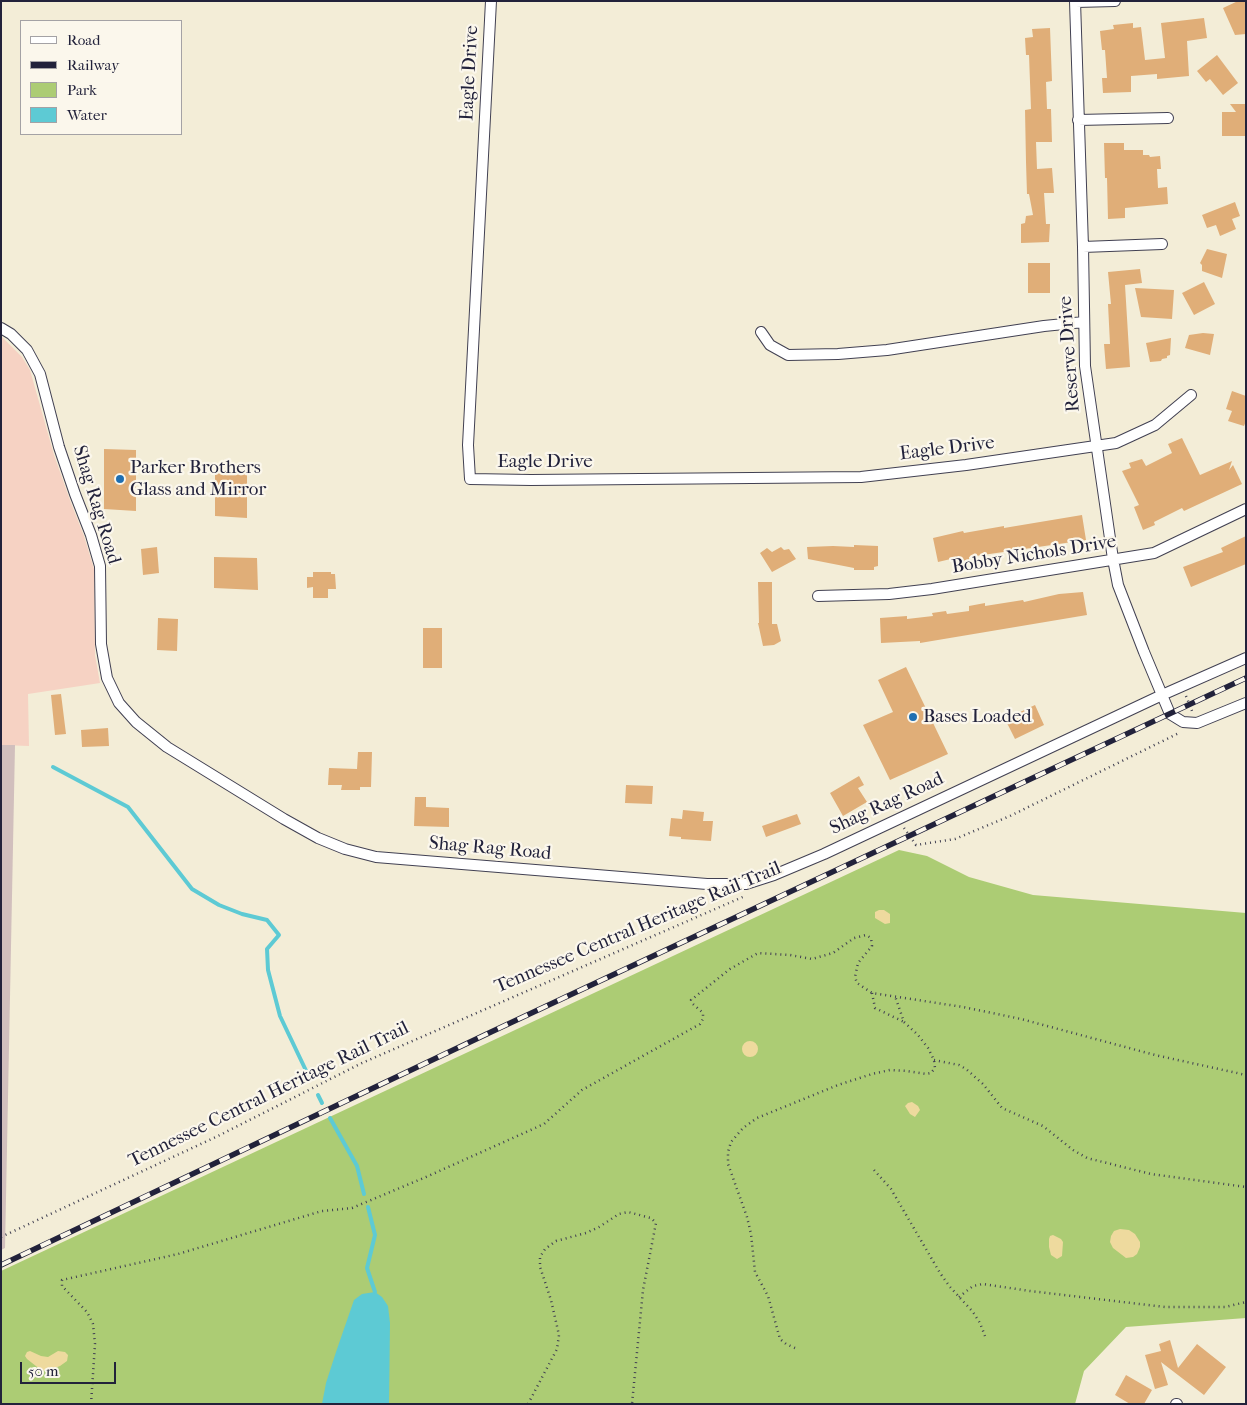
<!DOCTYPE html>
<html>
<head>
<meta charset="utf-8">
<style>
  body { margin:0 }
  #map { position:relative; width:1247px; height:1405px; overflow:hidden; background:#f3edd7; font-family:"IM FELL French Canon",serif }
  canvas { display:block }
  .frame { position:absolute; inset:0; border:2px solid #22223b; pointer-events:none }
  .legend { position:absolute; left:20px; top:20px; width:162px; height:115px; box-sizing:border-box; background:#fbf7ec; border:1px solid #a4a2a5; margin:0; padding:6px 9px; list-style:none; font-size:15px; color:#22223b }
  .legend li { display:flex; align-items:center; gap:10px; height:25px }
  .legend b { width:25px; border:1px solid #a4a2a5 }
  .scale { position:absolute; left:20px; top:1362px; width:96px; height:22px; box-sizing:border-box; border:2px solid #22223b; border-top:0; padding-left:6px; font-size:15px; line-height:18px; white-space:nowrap; color:#22223b; -webkit-text-stroke:4px #fbf7ec; paint-order:stroke }
</style>
</head>
<body>
<div id="map">
<canvas width="1247" height="1405"></canvas>
<div class="frame"></div>
<ul class="legend">
<li><b style="height:6px;background:#fff"></b>Road</li>
<li><b style="height:6px;background:#22223b"></b>Railway</li>
<li><b style="height:14px;background:#accc74"></b>Park</li>
<li><b style="height:14px;background:#5dcad4"></b>Water</li>
</ul>
<div class="scale">50 m</div>
</div>
<script>
const ctx = document.querySelector('canvas').getContext('2d');
ctx.lineJoin = 'round';
function fillPath(path, color) { ctx.fillStyle = color; ctx.fill(path, 'evenodd'); }
const toPath = rows => new Path2D(rows.map(r => 'M' + r).join(''));
function stroke(path, color, width, dash) { ctx.strokeStyle = color; ctx.lineWidth = width; ctx.lineCap = dash ? 'butt' : 'round'; ctx.setLineDash(dash || []); ctx.stroke(path); }
function write(font, color, halo, rows, align = 'center') {
  ctx.font = font + ' "IM FELL French Canon",serif'; ctx.lineWidth = 4.5; ctx.setLineDash([]); ctx.textBaseline = 'middle'; ctx.strokeStyle = halo; ctx.fillStyle = color; for (const [text, x, y, turn = 0] of rows) {
    ctx.save(); ctx.translate(x, y); ctx.rotate((+turn || 0) * Math.PI / 180); ctx.textAlign = isNaN(turn) ? turn : align; if (halo) ctx.strokeText(text, 0, 0); ctx.fillText(text, 0, 0); ctx.restore();
  }
}
fillPath(toPath([
  [1,336,22,357,30,370,54,455,71,503,84,536,94,569,95,655,100,683,28,694,29,746,1,745]
]), '#f6d2c3');
fillPath(toPath([
  [1,745,15,745,5,1248,1,1250]
]), '#d1bfbd');
fillPath(toPath([
  [899,850,927,856,969,877,1033,895,1246,913,1246,1318,1126,1327,1084,1371,1075,1404,1,1404,1,1271]
]), '#accc74');
fillPath(toPath([
  [879,910,884,910,890,914,890,923,885,924,875,918,875,912],
  '742 1049a8 8 0 1 1 16 0a8 8 0 1 1-16 0Z',
  [912,1102,918,1106,920,1110,915,1117,910,1114,905,1106,908,1103],
  [1120,1229,1129,1230,1135,1234,1140,1242,1140,1247,1137,1254,1133,1257,1126,1258,1113,1248,1110,1242,1111,1236,1114,1231],
  [1053,1235,1061,1239,1063,1242,1062,1256,1057,1259,1051,1255,1049,1247,1049,1239,1050,1236],
  [30,1351,41,1356,48,1357,58,1351,65,1352,68,1355,67,1361,60,1366,47,1371,41,1370,27,1359,25,1356,27,1352]
]), '#eeda9e');
fillPath(toPath([
  [375,1292,382,1297,388,1306,390,1323,389,1404,322,1404,326,1383,336,1352,354,1300,362,1294]
]), '#5dcad4');
stroke(toPath([
  [53,767,128,807,192,889,219,905,242,914,267,920,279,935,267,949,268,970,280,1016,310,1079],
  [318,1095,322,1103],
  [330,1118,357,1166,364,1194],
  [368,1207,375,1235,367,1268,375,1292]
]), '#5dcad4', 4);
fillPath(toPath([
  [1238,1,1246,1,1246,34,1235,35,1223,8],
  [1204,18,1207,38,1187,41,1189,76,1157,79,1157,74,1131,76,1131,92,1103,93,1102,78,1107,78,1105,50,1102,50,1100,31,1114,29,1113,25,1133,23,1133,28,1141,27,1145,60,1165,58,1161,23],
  [1050,28,1052,81,1046,82,1047,109,1051,109,1052,142,1036,142,1037,169,1052,168,1054,193,1044,193,1046,224,1050,224,1049,242,1021,243,1021,224,1025,223,1026,216,1033,215,1029,194,1027,194,1026,162,1025,110,1031,109,1029,55,1026,55,1025,38,1033,37,1032,29],
  [1217,55,1238,83,1223,95,1210,79,1206,82,1197,71],
  [1230,104,1246,104,1246,136,1222,136,1222,112,1236,112],
  [1104,143,1124,143,1124,150,1143,150,1143,155,1149,155,1150,157,1160,156,1161,169,1157,169,1158,188,1167,187,1168,204,1125,208,1125,218,1108,219,1107,178,1105,178],
  [1235,202,1240,216,1232,219,1236,229,1220,236,1216,225,1207,228,1202,215],
  [1207,249,1227,254,1222,278,1202,271,1202,265,1200,263],
  [1028,263,1050,263,1050,293,1028,293],
  [1140,269,1142,283,1125,285,1130,367,1106,369,1104,344,1110,344,1108,304,1111,304,1108,272],
  [1204,282,1215,304,1194,315,1182,293],
  [1135,288,1174,290,1172,319,1141,317],
  [1203,333,1214,334,1210,355,1185,348,1189,335],
  [1171,338,1170,355,1167,356,1167,358,1162,359,1161,361,1150,362,1146,343],
  [1232,391,1246,396,1246,421,1244,426,1228,421,1232,411,1226,409],
  [1182,438,1200,475,1232,461,1229,470,1233,465,1242,484,1184,511,1182,508,1154,522,1155,525,1143,530,1134,507,1139,505,1122,471,1131,468,1129,463,1142,459,1146,466,1172,453,1168,444],
  [104,449,136,450,136,511,104,509],
  [215,473,247,474,247,518,215,516],
  [1082,515,1086,540,969,557,969,560,956,562,955,558,938,562,933,538,963,531,964,533,1004,526,1004,528],
  [1246,536,1246,564,1191,587,1183,567,1223,552,1221,548],
  [854,545,878,546,878,566,874,567,874,570,854,570,854,568,808,559,807,547,833,546,854,547],
  [157,547,159,573,143,575,141,549],
  [781,547,784,550,789,549,796,559,772,572,760,553,767,548,772,552],
  [214,557,257,558,258,590,214,588],
  [313,572,331,572,331,574,335,574,336,589,328,589,328,598,313,598,313,587,307,588,307,577,313,577],
  [758,582,772,582,772,624,777,624,781,641,774,645,763,646,758,623,759,623],
  [1083,592,1087,615,920,643,920,641,881,643,880,618,907,616,907,619,933,616,932,613,946,611,947,614,969,611,969,606,985,603,985,606,1023,600,1024,602,1059,594],
  [158,618,178,619,177,651,157,650],
  [423,628,442,628,442,668,423,668],
  [906,667,948,754,890,780,863,725,893,712,878,680],
  [61,694,66,734,55,735,51,695],
  [1035,705,1044,725,1015,739,1005,719],
  [108,728,109,746,82,747,81,730],
  [358,752,372,752,371,787,360,787,360,790,341,790,342,785,328,785,329,768,357,769],
  [859,776,864,785,858,788,867,802,843,816,830,793],
  [626,785,653,786,652,804,625,803],
  [415,797,426,797,426,807,449,808,449,827,414,826],
  [683,810,704,812,703,821,713,821,711,841,681,839,681,837,669,836,671,818,682,819],
  [797,814,801,824,766,837,762,826],
  [1170,1340,1178,1368,1197,1344,1226,1367,1204,1395,1161,1362,1168,1385,1155,1389,1145,1355,1161,1351,1159,1344],
  [1126,1375,1152,1390,1144,1404,1130,1404,1115,1395]
]), '#e0ae78');
const minor = toPath([
  [491,1,468,445,470,479,531,480,861,477,966,465,1116,443,1155,425,1191,395],
  [1075,1,1083,247,1085,366,1113,559,1118,585,1144,652,1162,695,1246,658],
  [1076,2,1115,1],
  [1078,120,1168,118],
  [1083,247,1162,244],
  [1,328,11,334,27,350,40,374,59,447,75,494,91,535,100,566,101,644,107,678,119,703,136,722,167,747,284,819,318,838,345,849,376,857,707,884,746,884,774,875,824,854,1162,695,1170,714,1183,722,1197,723,1246,703],
  [761,332,770,345,788,355,838,354,887,350,1044,326,1084,322],
  [818,596,889,594,932,589,1154,553,1246,509],
  [1176,1404,1177,1404]
]);
stroke(minor, '#414052', 12);
stroke(toPath([
  [1186,696,1192,711],
  [904,828,916,845,955,839,1010,816,1179,733],
  [872,993,875,1008,904,1022],
  [934,1060,959,1065,966,1069,983,1084,1002,1108,1043,1126,1073,1150,1087,1158,1151,1174,1246,1187],
  [874,1170,891,1189,940,1273,950,1287,973,1312,980,1323,985,1336],
  [1,1237,218,1136,362,1063,745,896],
  [959,1297,973,1286,983,1284,1030,1291,1165,1307,1225,1307,1246,1302],
  [795,1348,786,1344,780,1339,768,1296,755,1272,751,1234,747,1217,728,1164,728,1152,731,1142,743,1128,757,1118,838,1085,872,1074,890,1070,907,1071,926,1074,931,1073,935,1068,934,1060,928,1048,918,1035,904,1022,895,996],
  [91,1404,95,1344,93,1324,87,1312,62,1286,62,1280,178,1254,322,1211,352,1208,426,1177,544,1124,582,1090,700,1024,703,1019,703,1013,693,1004,691,1000,730,969,758,953,790,955,812,959,833,953,854,938,866,935,871,938,872,946,858,963,855,977,857,983,872,993,963,1007,1021,1019,1155,1055,1246,1075],
  [528,1404,557,1349,559,1335,551,1300,540,1267,540,1257,545,1249,556,1241,586,1233,599,1227,619,1214,628,1212,651,1218,656,1223,643,1290,632,1404]
]), '#414052', 2.5, [1, 4]);
stroke(minor, '#fff', 10);
const rail = toPath([
  [1,1265,491,1032,1246,678]
]);
stroke(rail, '#22223b', 5.5);
stroke(rail, '#fbf7ec', 4, [11]);
for (const [x, y, r, color] of [
  [120,479,5,"#1f6fb2"],
  [913,717,5,"#1f6fb2"]
]) { const dot = new Path2D(); dot.arc(x, y, r, 0, 2 * Math.PI); ctx.fillStyle = color; ctx.fill(dot); stroke(dot, '#fbf7ec', 2); }
write('19px', '#22223b', '#fbf7ec', [
  ["Eagle Drive",470,73,-87],
  ["Reserve Drive",1070,354,-94],
  ["Eagle Drive",947,449,-7],
  ["Eagle Drive",545,462],
  ["Shag Rag Road",96,505,73],
  ["Bobby Nichols Drive",1034,555,-9],
  ["Shag Rag Road",887,804,-25],
  ["Shag Rag Road",490,849,5],
  ["Tennessee Central Heritage Rail Trail",638,928,-23],
  ["Tennessee Central Heritage Rail Trail",269,1095,-26]
]);
write('19px', '#22223b', '#fbf7ec', [
  ["Parker Brothers",130,468],
  ["Glass and Mirror",130,490],
  ["Bases Loaded",923,717]
], 'left');
</script>
</body>
</html>
